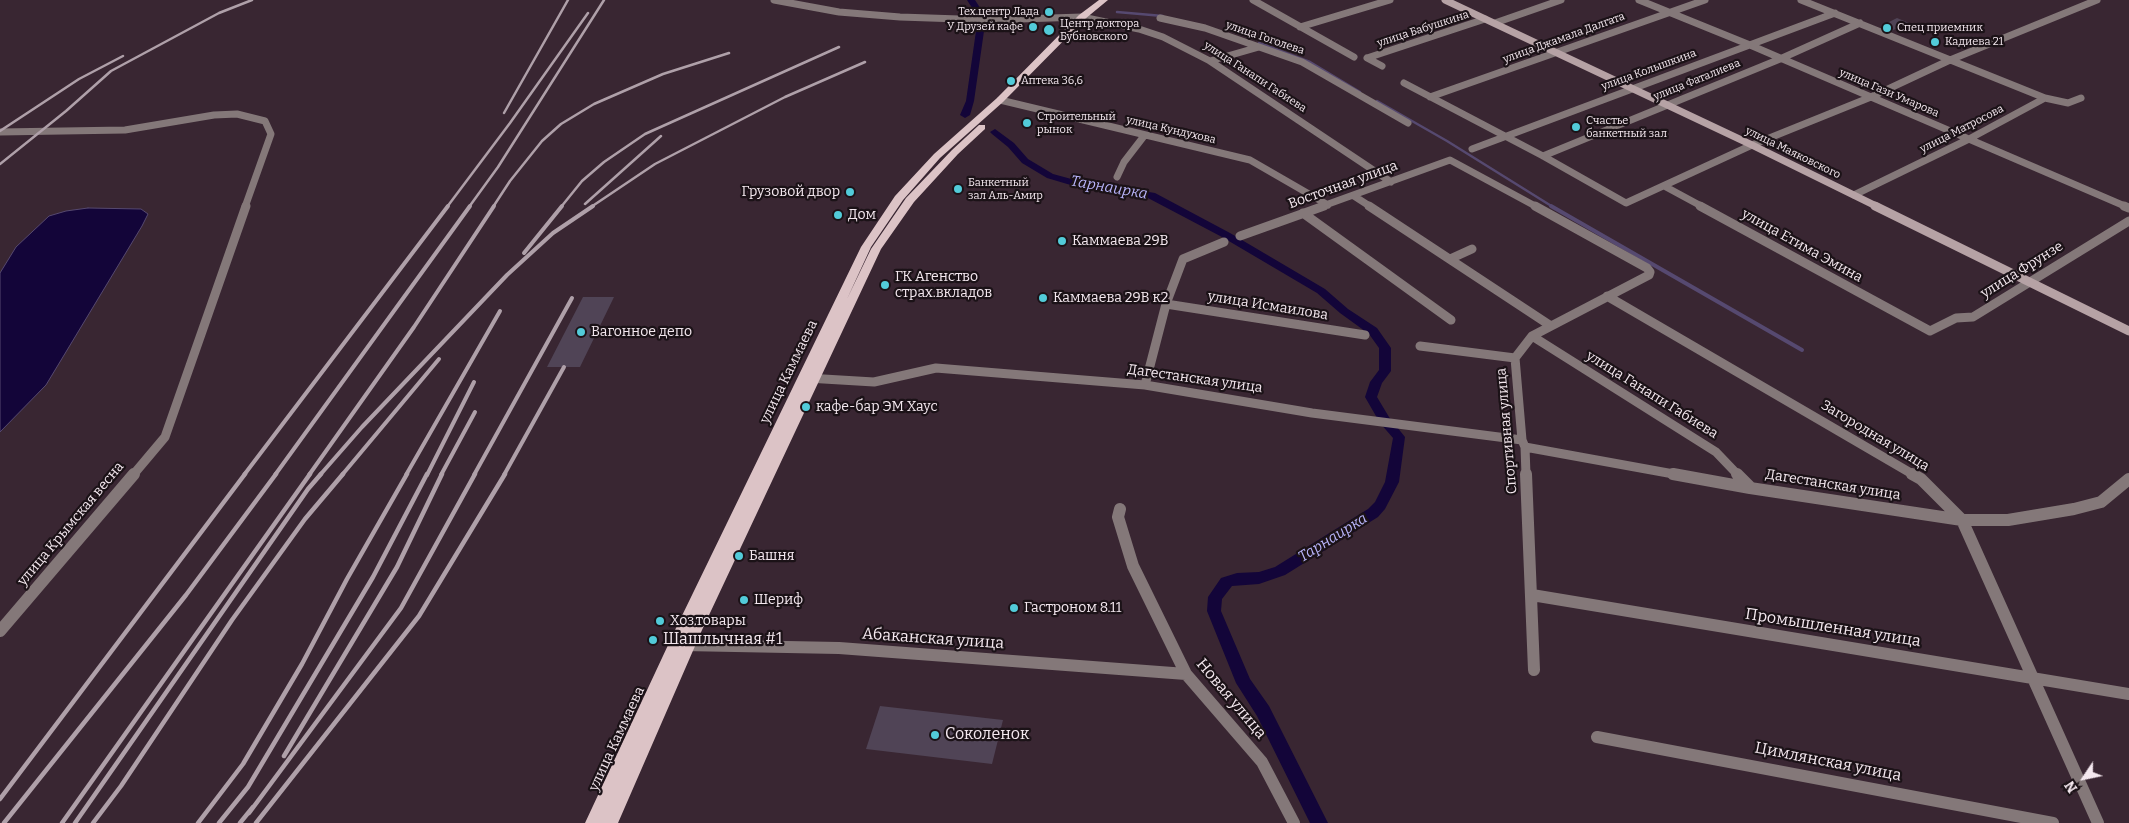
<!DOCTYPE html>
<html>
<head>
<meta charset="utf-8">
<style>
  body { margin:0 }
  #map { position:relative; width:2129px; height:823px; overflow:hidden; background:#392632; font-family:Bitter,serif }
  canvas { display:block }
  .north { position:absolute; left:2059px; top:753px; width:50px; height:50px; -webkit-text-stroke:4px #1b1217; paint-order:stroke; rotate:236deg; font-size:14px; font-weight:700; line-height:20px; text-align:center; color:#f4e8ef }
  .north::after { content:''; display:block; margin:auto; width:18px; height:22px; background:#f4e8ef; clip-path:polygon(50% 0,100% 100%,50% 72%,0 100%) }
</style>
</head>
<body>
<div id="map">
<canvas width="2129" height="823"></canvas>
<div class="north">N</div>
</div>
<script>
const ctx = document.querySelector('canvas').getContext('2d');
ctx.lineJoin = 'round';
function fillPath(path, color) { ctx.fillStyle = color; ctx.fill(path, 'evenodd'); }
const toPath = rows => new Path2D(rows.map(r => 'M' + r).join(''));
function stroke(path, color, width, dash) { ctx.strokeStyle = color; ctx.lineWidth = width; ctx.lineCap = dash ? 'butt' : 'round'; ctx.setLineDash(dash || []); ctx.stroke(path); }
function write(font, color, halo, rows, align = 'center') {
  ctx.font = font + ' Bitter,serif'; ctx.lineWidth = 4.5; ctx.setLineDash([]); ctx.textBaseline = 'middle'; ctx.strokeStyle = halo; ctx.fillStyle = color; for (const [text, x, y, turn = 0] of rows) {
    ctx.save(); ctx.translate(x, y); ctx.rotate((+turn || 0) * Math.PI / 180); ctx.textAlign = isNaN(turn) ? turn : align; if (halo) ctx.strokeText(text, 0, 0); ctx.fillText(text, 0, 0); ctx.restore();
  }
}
const water = toPath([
  [88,208,141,209,148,214,142,226,46,385,0,432,0,273,16,247,49,216,66,211,88,208]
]);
fillPath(water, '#130539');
stroke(water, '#564970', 1);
stroke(toPath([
  [980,11,1002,8],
  [1117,12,1163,16],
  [1259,43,1310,62,1360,92],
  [1377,101,1447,141,1553,207]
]), '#564970', 2.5);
stroke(toPath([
  [1551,206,1802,350]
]), '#564970', 4);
fillPath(toPath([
  [967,0,975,0,986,17,974,101,970,115,965,118,960,115,966,101,978,17,967,0],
  [995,129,1014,143,1028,159,1053,174,1075,180,1155,193,1230,233,1325,289,1348,309,1377,328,1391,348,1391,371,1382,383,1377,397,1389,417,1405,437,1399,482,1385,509,1378,517,1285,575,1259,584,1232,586,1222,599,1221,611,1250,679,1269,706,1328,823,1310,823,1257,716,1236,683,1207,611,1208,597,1221,578,1237,573,1259,572,1275,567,1368,509,1375,502,1385,482,1393,438,1380,423,1365,397,1370,382,1379,370,1379,348,1369,334,1340,313,1317,293,1222,237,1148,198,1074,186,1047,178,1022,163,1008,147,992,134,990,132,995,129]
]), '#130539');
fillPath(toPath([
  [1897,18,1909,23,1891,31,1881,26],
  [583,297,614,297,580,367,547,367],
  [880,706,1003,720,992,764,866,749]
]), '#504456');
stroke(toPath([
  [774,0,839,12,900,17,989,20,1082,17,1139,29,1163,37,1210,61,1391,182],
  [1253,0,1354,57],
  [1639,0,1750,45,2127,207],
  [1801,0,2045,98],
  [1160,18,1205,28,1302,62,1408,123],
  [1495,23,1561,0],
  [1300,27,1390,0],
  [1367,58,1485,19],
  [1367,58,1382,66],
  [1210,61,1259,47],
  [1404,83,1543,156,1626,203,1752,145,1871,97,1950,60,2097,0],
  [1430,97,1705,0],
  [1000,100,1250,160,1328,205],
  [0,132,125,130,214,115,237,114,265,121,271,134,245,207],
  [1472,149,1835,13],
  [1543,156,1780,59,1860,23],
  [1117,177,1124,162,1144,136],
  [1666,187,1703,207],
  [1854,195,1969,139,2045,98,2068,103,2081,98],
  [1354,196,1371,207],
  [1320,207,1450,160,1537,207]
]), '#847879', 7);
stroke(toPath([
  [1369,206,1551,326],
  [1700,206,1930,331,1956,318,1973,317,2129,221],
  [2124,206,2129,208],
  [1303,213,1451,320],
  [1240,236,1324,206],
  [1450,259,1472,249],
  [1607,296,1914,475],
  [1166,304,1365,335],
  [1532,336,1716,452,1738,475],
  [1420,346,1515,358],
  [807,378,874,382,936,368,1145,385,1312,413,1522,440],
  [1145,385,1166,304,1183,259,1224,242],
  [1525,447,1679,475],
  [133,475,165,437,246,206],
  [1526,475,1525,447,1522,440,1515,358,1532,336,1649,275,1650,272,1647,268,1535,206]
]), '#847879', 9);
stroke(toPath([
  [1526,474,1534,670],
  [1673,474,1750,488,1962,520,2008,520,2074,509,2101,502,2129,479],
  [1737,474,1750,487],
  [1912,474,1921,479,1962,520,2098,823],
  [1120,509,1118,517,1133,566,1186,674,1262,762,1294,823],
  [1532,595,2129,694],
  [0,631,134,474],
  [683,645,839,648,1186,674],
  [1597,737,2053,823]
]), '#847879', 12);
stroke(toPath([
  [1445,0,1752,145,1878,207]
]), '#b6a2a5', 7);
stroke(toPath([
  [1875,206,2129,331]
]), '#b6a2a5', 9);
fillPath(toPath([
  [1099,0,1108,0,1085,19,1003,102,940,158,903,200,871,247,847,299,871,249,906,198,952,150,979,125,985,125,985,129,958,154,914,202,881,249,702,630,618,823,585,823,676,628,861,247,895,196,934,154,997,98,1079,15,1099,0]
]), '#dcc3c6');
stroke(toPath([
  [504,113,568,0],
  [0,131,79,79,123,56],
  [0,164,66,111,111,71,219,13,252,0],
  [585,204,661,136],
  [447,207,510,123,588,13],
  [469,207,498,167,604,0],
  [493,207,510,181,542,141,561,124,594,104,663,74,729,53],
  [561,207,582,181,604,162,645,134,839,47],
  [591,207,655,164,785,97,865,62]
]), '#afa0a9', 2.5);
stroke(toPath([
  [524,253,562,206],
  [244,475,448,206],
  [275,475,470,206],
  [309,475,414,327,494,206],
  [320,475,362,427,507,275,553,233,593,206],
  [342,475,439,359],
  [406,475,500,311],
  [427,475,474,382],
  [441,475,475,412],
  [474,475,572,298],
  [504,475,564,367]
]), '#afa0a9', 4);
stroke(toPath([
  [284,756,397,567,442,474],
  [0,799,245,474],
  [249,813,401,608,475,474],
  [4,823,186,595,276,474],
  [62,823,310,474],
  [75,823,308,489,321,474],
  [93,823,121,786,232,620,305,519,343,474],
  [198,823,243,764,302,664,347,579,407,474],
  [219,823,248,787,373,577,427,474],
  [240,823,253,807],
  [256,823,419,616,505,474]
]), '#afa0a9', 4.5);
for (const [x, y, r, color] of [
  [1049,12,5,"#52cbd9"],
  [1033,27,5,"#52cbd9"],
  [1887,28,5,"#52cbd9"],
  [1049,30,6,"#52cbd9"],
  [1935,42,5,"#52cbd9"],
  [1011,81,5,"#52cbd9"],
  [1027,123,5,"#52cbd9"],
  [1576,127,5,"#52cbd9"],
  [958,189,5,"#52cbd9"],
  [850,192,5,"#52cbd9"],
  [838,215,5,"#52cbd9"],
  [1062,241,5,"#52cbd9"],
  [885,285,5,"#52cbd9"],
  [1043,298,5,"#52cbd9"],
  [581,332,5,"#52cbd9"],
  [806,407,5,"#52cbd9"],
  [739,556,5,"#52cbd9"],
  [744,600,5,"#52cbd9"],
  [1014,608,5,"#52cbd9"],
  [660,621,5,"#52cbd9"],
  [653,640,5,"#52cbd9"],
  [935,735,5,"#52cbd9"]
]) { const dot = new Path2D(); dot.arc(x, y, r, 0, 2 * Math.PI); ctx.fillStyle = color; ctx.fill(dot); stroke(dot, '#1b1217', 2); }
write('11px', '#f4e8ef', '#1b1217', [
  ["Тех.центр Лада",1039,12,"right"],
  ["Центр доктора",1060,24],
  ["Бубновского",1060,37],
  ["У Друзей кафе",1023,27,"right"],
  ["Спец приемник",1897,28],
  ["Кадиева 21",1945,42],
  ["Аптека 36,6",1021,81],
  ["Строительный",1037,117],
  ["рынок",1037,130],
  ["Счастье",1586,121],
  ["банкетный зал",1586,134],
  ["Банкетный",968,183],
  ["зал Аль-Амир",968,196]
], 'left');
write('11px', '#f4e8ef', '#1b1217', [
  ["улица Бабушкина",1423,29,-18],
  ["улица Гоголева",1265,38,19],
  ["улица Джамала Далгата",1564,38,-20],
  ["улица Колышкина",1649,70,-20],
  ["улица Ганапи Габиева",1255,77,33],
  ["улица Фаталиева",1697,80,-22],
  ["улица Гази Умарова",1889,93,23],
  ["улица Матросова",1962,129,-27],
  ["улица Кундухова",1171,130,13],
  ["улица Маяковского",1793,153,26]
]);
write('14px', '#f4e8ef', '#1b1217', [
  ["Восточная улица",1343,185,-20],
  ["улица Етима Эмина",1802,246,29],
  ["улица Фрунзе",2022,270,-32],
  ["улица Исмаилова",1268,306,9],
  ["улица Каммаева",789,372,-64],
  ["Дагестанская улица",1195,379,8],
  ["улица Ганапи Габиева",1652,395,32],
  ["Спортивная улица",1507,431,-95],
  ["Загородная улица",1875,436,31],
  ["Дагестанская улица",1833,485,9],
  ["улица Крымская весна",71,524,-50],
  ["улица Каммаева",617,739,-65]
]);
write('14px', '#f4e8ef', '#1b1217', [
  ["Грузовой двор",840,192,"right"],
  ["Дом",848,215],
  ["Каммаева 29В",1072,241],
  ["ГК Агенство",895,277],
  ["страх.вкладов",895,293],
  ["Каммаева 29В к2",1053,298],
  ["Вагонное депо",591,332],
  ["кафе-бар ЭМ Хаус",816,407],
  ["Башня",749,556],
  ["Шериф",754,600],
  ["Гастроном 8.11",1024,608],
  ["Хоз.товары",670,621]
], 'left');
write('italic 15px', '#b9b5fb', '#1b1217', [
  ["Тарнаирка",1109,188,10],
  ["Тарнаирка",1333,538,-32]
]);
write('16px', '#f4e8ef', '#1b1217', [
  ["Промышленная улица",1833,628,9],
  ["Абаканская улица",933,639,4],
  ["Новая улица",1231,699,50],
  ["Цимлянская улица",1828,762,11]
]);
write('16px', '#f4e8ef', '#1b1217', [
  ["Шашлычная #1",663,640],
  ["Соколенок",945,735]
], 'left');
</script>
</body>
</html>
